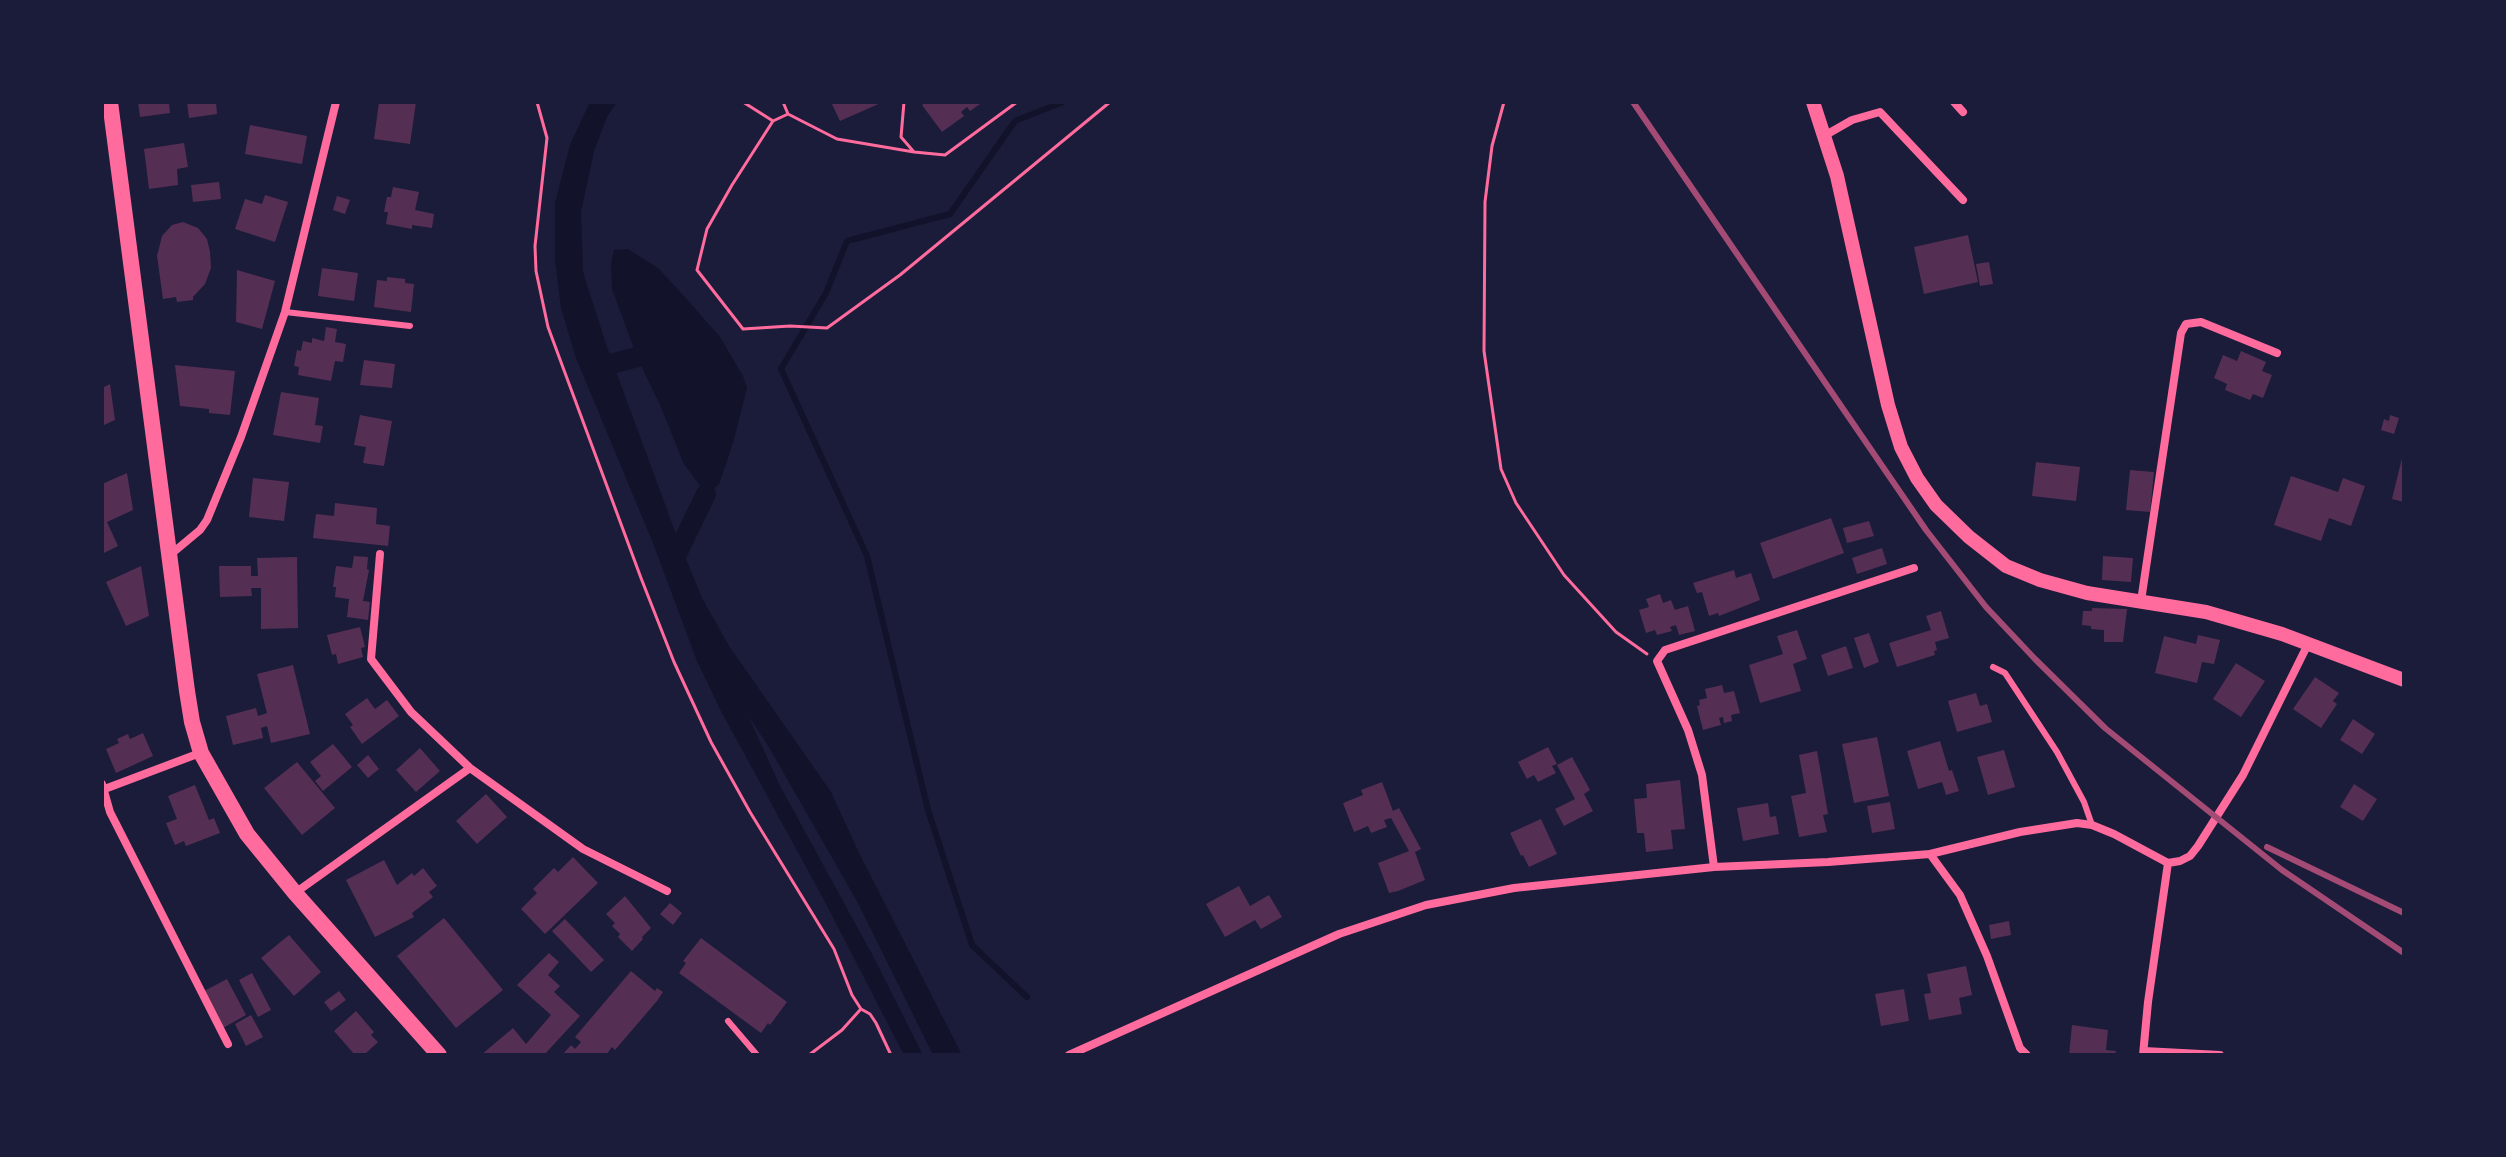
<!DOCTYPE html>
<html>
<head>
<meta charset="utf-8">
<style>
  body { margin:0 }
  #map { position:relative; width:2506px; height:1157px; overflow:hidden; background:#1b1b3a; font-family:"Sofia Sans Condensed",sans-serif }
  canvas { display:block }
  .frame { position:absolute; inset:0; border:104px solid #1b1b3a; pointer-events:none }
</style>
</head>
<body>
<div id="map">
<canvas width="2506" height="1157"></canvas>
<div class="frame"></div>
</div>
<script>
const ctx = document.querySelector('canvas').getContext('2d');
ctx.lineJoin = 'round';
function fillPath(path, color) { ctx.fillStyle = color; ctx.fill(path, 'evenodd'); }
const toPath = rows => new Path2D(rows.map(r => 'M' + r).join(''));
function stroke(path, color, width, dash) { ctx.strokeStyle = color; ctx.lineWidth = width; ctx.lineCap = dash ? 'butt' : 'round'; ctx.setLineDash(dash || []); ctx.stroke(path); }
fillPath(toPath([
  [590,102,617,102,607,117,594,151,581,212,583,272,607,347,677,537,702,598,729,646,831,792,859,853,962,1055,933,1055,858,903,770,749,748,715,779,784,874,958,923,1055,904,1055,824,900,721,711,697,661,653,543,576,358,561,308,555,260,555,203,570,145],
  [628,249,658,268,684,296,720,337,743,376,747,388,733,443,719,484,706,494,684,464,660,405,637,357,612,289,611,264,614,250]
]), '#12122b');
stroke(toPath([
  [1027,997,972,945,928,810,867,556,781,369,826,293,847,241,950,214,1015,121,1063,102]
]), '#12122b', 6);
stroke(toPath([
  [600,367,637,357],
  [674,560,706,494]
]), '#12122b', 20);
fillPath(toPath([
  [138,102,169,102,170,113,140,117],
  [187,102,216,102,217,114,189,118],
  [379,102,416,102,410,144,374,139],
  [831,102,883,102,840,121],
  [926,102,983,102,970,111,967,107,961,112,964,116,942,132,922,105],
  [250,125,307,136,302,164,245,154],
  [184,143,188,167,177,169,178,185,149,189,144,149],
  [219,182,221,199,193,202,191,185],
  [393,187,419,192,415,210,434,214,432,228,412,225,412,229,386,224,388,212,384,212,387,197,391,197],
  [265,195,288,202,275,242,235,229,245,199,262,204],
  [337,196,350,200,345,214,333,210],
  [183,222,198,228,207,239,210,252,211,268,205,284,193,297,193,300,177,302,176,297,163,299,157,256,162,236,172,225],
  [1968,235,1978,282,1924,294,1914,247],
  [1989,262,1993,284,1980,286,1976,264],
  [322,268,358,273,354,301,318,296],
  [237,270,275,281,262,329,236,322],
  [387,277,405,279,405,283,414,284,411,312,374,307,377,280,387,281],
  [326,327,337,329,335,342,346,344,343,362,335,361,331,381,298,375,299,367,294,366,297,350,301,351,303,341,312,343,312,338,324,341],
  [2241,351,2266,362,2262,371,2272,375,2263,398,2253,394,2250,400,2225,390,2227,384,2214,378,2223,355,2237,361],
  [364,360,395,364,392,388,360,385],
  [175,365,235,371,230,415,209,413,209,409,180,406],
  [110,384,115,420,102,426,102,388],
  [281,392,319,398,315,425,323,426,320,443,273,435],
  [360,415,392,421,384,466,363,463,366,447,354,445],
  [2390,415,2399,418,2394,434,2381,430,2384,419,2389,421],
  [2403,454,2404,455,2404,502,2392,499],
  [2036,462,2080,467,2076,501,2032,496],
  [2130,470,2154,472,2150,512,2126,510],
  [127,473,133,510,107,522,118,546,102,554,102,484],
  [2291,476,2338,492,2343,478,2365,486,2351,526,2329,518,2321,541,2274,525],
  [253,478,289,482,284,521,249,517],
  [335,503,377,508,376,524,390,526,388,546,313,538,316,514,334,516],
  [1831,518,1844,553,1773,579,1760,543],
  [1869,521,1874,536,1847,543,1843,528],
  [1882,548,1887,564,1857,574,1852,558],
  [354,556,368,557,367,569,369,570,363,601,370,602,368,620,347,617,349,599,335,597,336,587,333,587,336,566,352,568],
  [2103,556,2133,558,2131,582,2102,580],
  [297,557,298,628,261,629,261,588,251,588,252,596,220,597,219,566,251,566,251,576,258,576,257,558],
  [141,566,149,616,126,626,106,582],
  [1734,570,1736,578,1751,573,1760,600,1719,616,1718,613,1709,616,1702,592,1697,593,1693,583],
  [1660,594,1663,603,1671,600,1675,610,1688,606,1695,631,1679,635,1676,625,1670,627,1672,631,1657,635,1655,630,1646,633,1639,610,1649,607,1646,599],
  [2092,608,2127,609,2123,642,2104,642,2104,630,2091,629,2091,626,2082,625,2083,611,2092,611],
  [1941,611,1949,638,1935,642,1937,650,1934,651,1935,655,1897,667,1889,643,1931,630,1926,616],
  [360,627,365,647,361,648,363,657,338,664,336,654,332,655,327,635],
  [1797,630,1807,659,1793,664,1801,691,1760,703,1749,665,1783,654,1777,636],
  [1869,633,1879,662,1864,668,1854,638],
  [2198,635,2220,640,2214,664,2202,662,2197,683,2155,673,2164,636,2196,644],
  [1846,646,1853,668,1828,676,1821,655],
  [2236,663,2265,681,2241,717,2213,699],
  [293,665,310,734,271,743,267,726,261,728,263,738,233,745,226,716,256,708,258,716,267,713,257,674],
  [2315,677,2339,693,2333,701,2337,704,2321,728,2293,709],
  [1722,685,1724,693,1734,691,1740,713,1731,715,1732,721,1724,723,1723,717,1719,718,1721,725,1703,730,1697,706,1700,705,1699,700,1707,698,1705,689],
  [1976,693,1980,706,1987,704,1992,722,1957,732,1948,701],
  [367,698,375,709,387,700,399,716,362,744,350,727,353,725,345,714],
  [2353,719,2375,734,2362,754,2340,740],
  [143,733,153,756,116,773,106,749,119,743,117,739,128,734,130,739],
  [1877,737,1889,796,1854,803,1842,744],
  [1940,741,1949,771,1952,770,1959,791,1946,795,1942,782,1918,789,1907,751],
  [333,744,352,767,323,791,315,781,321,776,310,762],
  [1548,747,1557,764,1552,766,1556,773,1538,782,1534,775,1527,779,1518,762],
  [420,748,440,771,416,792,396,770],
  [2004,750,2015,787,1988,795,1977,757],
  [1817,751,1828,814,1823,815,1827,832,1799,837,1791,796,1806,793,1799,755],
  [368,755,379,769,368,778,357,765],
  [1572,757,1590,790,1584,794,1593,811,1564,826,1555,809,1575,799,1557,765],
  [297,762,335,808,302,835,264,788],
  [1680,780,1685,829,1671,830,1673,849,1646,852,1644,833,1637,833,1634,799,1647,798,1646,784],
  [1382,782,1393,811,1399,808,1421,849,1415,852,1425,880,1398,891,1389,893,1378,863,1409,851,1391,818,1384,820,1387,827,1371,833,1368,826,1354,832,1343,803,1363,795,1361,790],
  [2354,784,2377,799,2363,821,2340,807],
  [195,785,209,820,214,818,220,833,186,846,184,841,175,845,166,823,177,819,168,796],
  [486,794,507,817,477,844,456,821],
  [1890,802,1895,829,1872,833,1867,806],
  [1768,803,1770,817,1776,816,1779,834,1743,841,1737,808],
  [1541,819,1557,854,1529,867,1523,855,1521,856,1510,833],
  [573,857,598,883,545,934,521,909,537,893,533,889,554,868,558,872],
  [384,860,397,885,412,873,414,876,423,868,437,886,429,892,433,897,412,913,414,917,375,937,346,880],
  [1239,886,1250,906,1269,895,1282,917,1261,929,1255,920,1225,937,1206,904],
  [625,896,651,928,642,937,643,939,632,951,618,937,620,934,612,926,615,923,606,914],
  [670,903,682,913,673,925,660,914],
  [444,918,503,990,456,1028,397,956],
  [565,919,604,960,591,972,552,931],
  [2009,921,2011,935,1991,939,1989,925],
  [289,935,321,972,294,996,261,958],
  [701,938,787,1002,770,1025,768,1023,761,1033,679,973,686,963,683,961],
  [549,953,559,962,548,975,560,986,554,992,580,1016,544,1055,481,1055,513,1028,526,1044,551,1015,517,985],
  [1966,966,1972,995,1959,998,1962,1014,1929,1020,1924,994,1931,993,1927,974],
  [631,971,655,991,657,988,663,992,657,1001,615,1050,612,1047,606,1055,562,1055,571,1045,575,1049,581,1042,575,1037],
  [252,973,271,1010,258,1017,239,980],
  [227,979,246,1015,223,1028,204,991],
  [1904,989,1909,1021,1881,1026,1875,994],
  [339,991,346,1000,331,1011,324,1002],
  [356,1011,374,1032,371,1035,378,1042,364,1055,355,1055,334,1031],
  [251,1015,263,1037,246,1046,235,1024],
  [2072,1025,2108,1030,2106,1050,2116,1051,2115,1055,2069,1055]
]), '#542f53');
stroke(toPath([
  [537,102,547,138,535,246,536,271,548,327,641,578,674,662,711,742,750,812,834,949,852,995,861,1009,870,1014,876,1023,891,1055],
  [743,102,773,121,788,114],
  [783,102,788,114,837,139,914,152],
  [904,102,901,137,914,152,945,155,1017,102],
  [1504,102,1492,146,1485,202,1484,351,1501,469,1516,503,1564,575,1616,632,1647,654],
  [773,121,732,185,707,229,697,270,743,329,790,326,827,328,900,275,1110,102],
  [809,1055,842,1030,860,1010]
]), '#ff6b9d', 3);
stroke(toPath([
  [285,312,410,326],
  [1993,667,2005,673,2057,752,2084,802,2092,825],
  [728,1021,757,1055]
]), '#ff6b9d', 6);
stroke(toPath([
  [1954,102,1963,112],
  [1824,136,1852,120,1880,112,1963,200],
  [380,554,371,659,411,712,470,768,583,849,667,891],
  [170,555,200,530,207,520,241,437,285,312,336,102],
  [2141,601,2181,333,2186,324,2201,322,2277,353],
  [102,784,110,812,228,1044],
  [102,790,200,753],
  [1930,854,1960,895,1987,956,2020,1048,2027,1055],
  [1714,867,1702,775,1688,730,1657,661,1665,650,1914,568],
  [295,893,470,768],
  [2144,1051,2220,1055],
  [1069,1055,1339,934,1426,905,1514,888,1714,867,1828,862,1930,854,2020,832,2077,823,2092,825,2114,834,2168,863,2180,861,2190,856,2198,846,2243,775,2308,644],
  [2143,1055,2148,1002,2168,863]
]), '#ff6b9d', 8);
stroke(toPath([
  [1813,102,1837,176,1888,405,1901,447,1917,478,1936,505,1969,537,2006,566,2040,580,2087,593,2206,612,2282,634,2404,680]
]), '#ff6b9d', 14);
stroke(toPath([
  [110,102,187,691,192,722,201,753,247,834,295,893,439,1055]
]), '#ff6b9d', 16);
stroke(toPath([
  [1633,102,1926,530,1986,607,2035,659,2105,728,2141,757,2282,870,2404,953],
  [2267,847,2404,913]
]), '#a44b75', 6);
</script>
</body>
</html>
